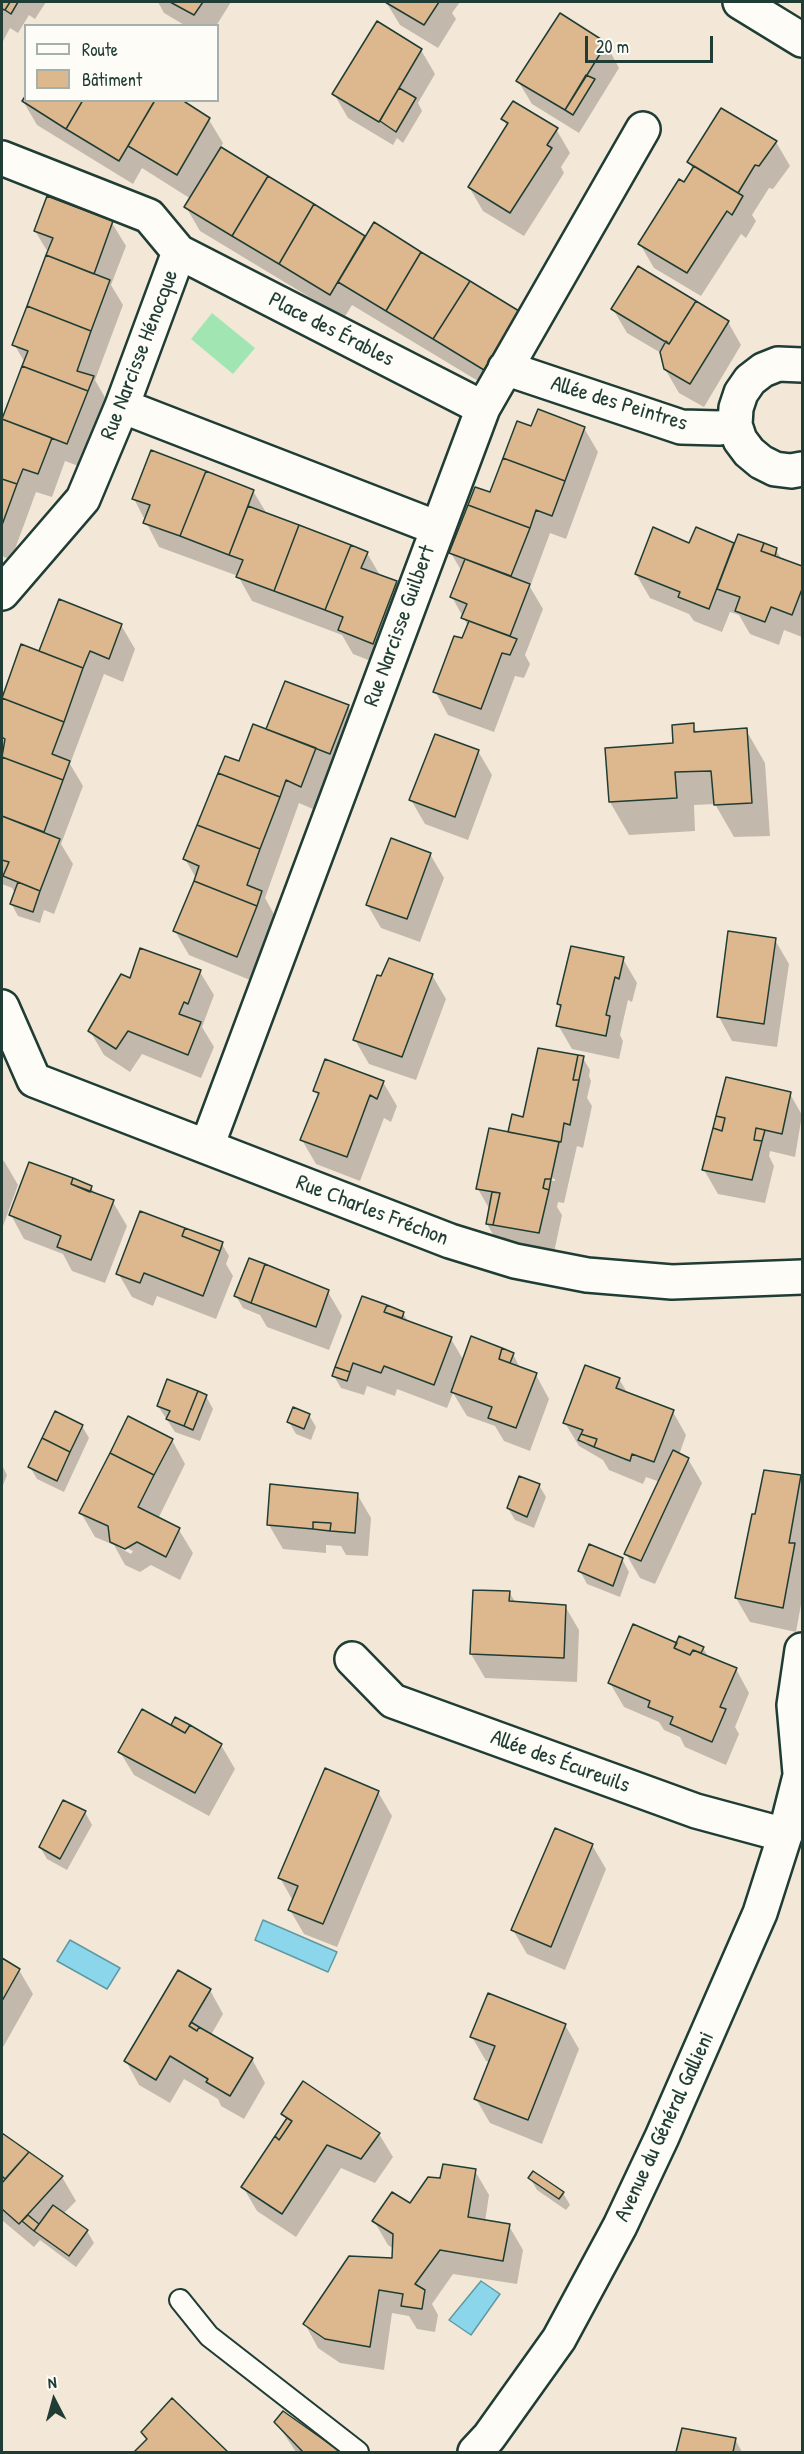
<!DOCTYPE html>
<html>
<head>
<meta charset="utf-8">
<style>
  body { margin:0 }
  #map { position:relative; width:804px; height:2454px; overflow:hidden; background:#f3e8d8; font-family:"Patrick Hand",sans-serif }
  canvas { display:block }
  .frame { position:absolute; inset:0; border:3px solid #1f3d34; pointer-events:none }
  .legend { position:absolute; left:24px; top:24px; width:195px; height:78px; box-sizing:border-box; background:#fdfcf7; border:2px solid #a4b0a9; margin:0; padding:8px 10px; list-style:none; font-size:18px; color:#1f3d34 }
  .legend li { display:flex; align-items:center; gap:12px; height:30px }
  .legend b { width:30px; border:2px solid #a4b0a9 }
  .north { position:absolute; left:24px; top:2370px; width:60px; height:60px; -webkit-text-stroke:4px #fdfcf7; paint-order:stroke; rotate:354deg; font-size:16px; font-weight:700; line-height:24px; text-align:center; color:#1f3d34 }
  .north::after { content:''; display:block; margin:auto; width:21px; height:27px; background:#1f3d34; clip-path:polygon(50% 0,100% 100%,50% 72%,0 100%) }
  .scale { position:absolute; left:585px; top:36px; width:128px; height:27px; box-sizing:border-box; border:3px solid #1f3d34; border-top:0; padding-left:8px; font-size:18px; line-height:21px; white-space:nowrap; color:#1f3d34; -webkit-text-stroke:4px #fdfcf7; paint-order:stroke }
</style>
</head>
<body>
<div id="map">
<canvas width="804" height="2454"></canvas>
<div class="frame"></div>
<ul class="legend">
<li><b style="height:8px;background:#fdfcf7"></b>Route</li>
<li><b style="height:16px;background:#ddb88e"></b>Bâtiment</li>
</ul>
<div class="north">N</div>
<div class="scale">20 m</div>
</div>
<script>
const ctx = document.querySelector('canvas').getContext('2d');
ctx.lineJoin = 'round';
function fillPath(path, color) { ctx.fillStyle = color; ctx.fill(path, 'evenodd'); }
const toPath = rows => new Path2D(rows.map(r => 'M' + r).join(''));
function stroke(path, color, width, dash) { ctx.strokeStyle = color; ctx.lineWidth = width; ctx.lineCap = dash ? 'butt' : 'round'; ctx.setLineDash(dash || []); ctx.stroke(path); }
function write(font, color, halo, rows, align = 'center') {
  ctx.font = font + ' "Patrick Hand",sans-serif'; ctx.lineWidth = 4.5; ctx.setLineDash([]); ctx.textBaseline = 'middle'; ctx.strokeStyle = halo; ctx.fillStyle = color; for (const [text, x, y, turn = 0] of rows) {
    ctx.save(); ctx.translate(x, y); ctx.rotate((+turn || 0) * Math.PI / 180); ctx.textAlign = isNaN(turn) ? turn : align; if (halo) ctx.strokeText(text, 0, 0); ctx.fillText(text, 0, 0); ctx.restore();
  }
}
fillPath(toPath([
  [212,313,255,348,233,374,191,339]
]), '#a1e6b2');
const water = toPath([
  [263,1920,337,1952,328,1972,255,1940,263,1920],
  [70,1940,120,1968,107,1989,57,1961,70,1940],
  [481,2281,500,2294,471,2335,449,2320,481,2281]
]);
fillPath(water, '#8cd6ec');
stroke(water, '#6099a2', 1.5);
fillPath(toPath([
  [2,2,46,2,35,19,29,15,18,33,10,28,2,43],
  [158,2,231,2,216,26,186,26,164,13],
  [386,2,460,2,452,13,456,19,438,48,400,25],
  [606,44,619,68,579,133,532,104,518,81],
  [421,50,435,74,418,103,422,111,403,143,397,138,393,145,348,118,334,94],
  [179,100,209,120,223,143,220,149,366,238,518,312,532,336,498,393,352,305,344,318,200,231,186,207,191,199,142,168,133,184,37,125,23,101,154,104],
  [503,119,556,129,570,153,561,167,564,173,524,236,483,211,469,187,507,126],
  [776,142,790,166,773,189,769,188,752,215,756,221,746,238,741,234,701,296,654,268,640,244,693,170,689,162],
  [112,223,126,246,111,285,123,305,95,380,107,401,81,467,65,461,52,497,36,492,11,560,2,556,2,420,25,363,14,344,49,254,35,231],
  [613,309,728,322,741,345,704,407,679,393,665,369,661,353,627,333],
  [532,428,584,428,598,452,566,539,550,533,530,587,543,609,525,655,530,664,524,678,515,676,494,732,448,715,435,691,468,626,452,597,462,572,451,553],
  [253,491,267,514,367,553,381,577,396,583,409,606,386,667,353,654,342,635,252,601,238,576,159,547,134,499],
  [696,529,735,545,776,550,782,560,802,567,802,637,784,630,779,645,750,634,739,615,730,612,722,632,694,621,689,614,650,598,636,574,690,545],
  [121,625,135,649,123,682,104,674,70,764,83,786,61,844,73,864,54,914,44,910,40,923,18,916,11,903,15,893,12,888,2,884,2,701,21,646,40,653],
  [348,706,362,730,330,771,315,810,299,803,265,898,275,916,250,980,189,955,175,931,196,878,185,859,239,763,267,731],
  [693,725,697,733,746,730,765,763,770,836,734,837,715,804,694,805,695,831,629,835,610,802,675,745],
  [478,751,492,775,468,840,425,824,411,800],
  [430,854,444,878,420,942,381,928,367,904],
  [775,940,789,964,777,1047,732,1041,719,1017],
  [623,959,637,983,632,1002,628,1000,620,1035,623,1041,619,1059,572,1049,558,1025,562,1010,558,1004],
  [200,972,214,995,202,1027,214,1047,201,1078,142,1054,130,1072,104,1055,90,1031,131,980],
  [432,975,446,999,416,1080,369,1064,355,1040,382,978],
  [583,1058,590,1070,589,1076,591,1081,587,1098,592,1106,583,1148,577,1146,564,1203,558,1202,557,1207,562,1215,553,1257,508,1249,502,1237,494,1236,487,1224,490,1210,478,1189,509,1134],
  [538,1176,555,1179,555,1181,537,1179],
  [383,1082,397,1106,391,1122,384,1118,360,1181,316,1164,302,1140,319,1097,315,1091],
  [790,1094,802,1115,795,1157,770,1151,769,1156,774,1166,765,1203,718,1194,704,1170],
  [2,1160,4,1161,18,1185,2,1229],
  [91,1187,96,1196,113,1202,127,1226,105,1283,72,1271,63,1254,24,1239,11,1215],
  [222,1244,229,1256,226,1264,233,1276,216,1319,157,1296,153,1306,132,1297,118,1273],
  [265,1266,328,1292,342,1316,329,1350,267,1327,260,1315,243,1308,236,1296],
  [363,1298,403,1313,409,1323,451,1339,464,1361,513,1354,520,1368,536,1375,549,1399,530,1451,504,1441,495,1426,467,1416,453,1393,447,1408,397,1389,395,1396,367,1386,364,1395,341,1388,334,1376],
  [619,1379,628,1394,673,1412,686,1435,679,1455,688,1459,702,1483,655,1584,640,1578,626,1554,660,1482,646,1477,643,1484,609,1470,603,1460,579,1446,565,1423],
  [206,1396,213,1409,200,1441,175,1432,158,1406],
  [309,1415,316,1427,311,1440,296,1434,289,1422],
  [82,1426,89,1438,64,1492,37,1479,30,1467],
  [172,1440,185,1464,158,1519,179,1530,193,1553,180,1580,151,1565,140,1572,125,1565,114,1545,95,1537,81,1513],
  [118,1544,133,1551,131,1554,118,1547],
  [2,1465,7,1475,2,1488],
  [800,1477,802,1480,802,1599,796,1632,750,1622,736,1598,756,1516],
  [539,1485,546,1497,534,1528,515,1520,508,1508],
  [357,1494,371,1518,368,1556,346,1555,341,1546,326,1545,326,1553,283,1549,269,1525],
  [622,1559,629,1572,620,1597,587,1584,580,1571],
  [509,1592,516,1603,565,1606,579,1630,577,1682,485,1678,471,1654],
  [677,1645,703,1648,709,1658,736,1669,749,1693,735,1727,739,1734,726,1765,685,1747,680,1737,664,1730,659,1722,624,1707,610,1683],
  [172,1725,221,1745,235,1769,209,1816,134,1775,120,1752,175,1729],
  [378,1792,392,1816,337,1947,304,1934,290,1910,293,1901,280,1878],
  [85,1812,92,1825,67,1870,47,1859,40,1847],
  [592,1845,606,1869,565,1970,527,1954,513,1930],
  [2,1955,4,1960,19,1970,33,1994,2,2049],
  [210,1990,223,2014,211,2035,252,2059,265,2083,244,2119,221,2106,218,2099,184,2079,170,2103,139,2085,126,2061],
  [565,2025,579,2049,542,2144,490,2123,476,2099,490,2062,486,2061,472,2037],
  [283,2114,379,2134,393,2157,375,2183,341,2168,296,2237,257,2211,243,2187,287,2121],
  [2,2135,62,2177,76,2201,63,2214,87,2231,94,2243,76,2267,40,2240,34,2247,3,2221,2,2222],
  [475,2171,489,2195,485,2222,509,2226,523,2250,517,2284,453,2274,432,2304,438,2315,435,2332,417,2329,409,2316,392,2313,384,2370,340,2363,318,2348,305,2324,393,2260,394,2249,388,2245,374,2221,411,2206,441,2180],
  [530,2178,563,2193,570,2205,566,2210,537,2190],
  [172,2400,226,2452,136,2452,147,2440,142,2432],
  [284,2413,339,2452,296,2452,276,2422],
  [683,2430,735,2439,742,2452,678,2452]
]), '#0003');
const building = toPath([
  [2,2,10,2,5,10,2,9,2,2],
  [10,2,18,2,11,14,5,10,10,2],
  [170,2,203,2,194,15,170,2],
  [385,2,439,2,424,25,385,2],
  [560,13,607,43,565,110,516,81,560,13],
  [377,21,422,49,379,122,332,94,377,21],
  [586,75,595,79,573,115,565,110,586,75],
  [399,88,416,98,396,132,380,121,399,88],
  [26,95,26,100,83,100,66,129,22,101,26,95],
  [83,100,151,100,154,102,119,161,66,129,83,100],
  [155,100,182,100,210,118,177,175,128,146,155,100],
  [513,101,558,128,547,145,552,148,510,213,468,187,508,123,501,119,513,101],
  [721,108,777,141,759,166,755,165,738,193,687,162,721,108],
  [221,147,268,176,232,236,184,207,221,147],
  [694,166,743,196,732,215,727,211,687,273,638,244,679,179,684,182,694,166],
  [268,176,314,204,279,264,232,236,268,176],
  [47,196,113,221,94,274,46,255,53,238,34,231,47,196],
  [314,204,365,236,330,295,279,264,314,204],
  [374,222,421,252,386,311,338,282,374,222],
  [421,252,470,281,433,339,386,311,421,252],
  [46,255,110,280,91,331,27,306,46,255],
  [638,266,696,301,669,344,611,309,638,266],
  [470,281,519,311,484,370,433,339,470,281],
  [696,301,729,321,690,384,664,369,660,352,666,341,669,344,696,301],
  [27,306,91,331,77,371,94,376,88,391,22,366,28,351,12,345,27,306],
  [22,366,88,391,67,444,2,419,22,366],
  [538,409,585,427,565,481,503,458,517,421,531,426,538,409],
  [2,419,52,438,38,474,23,469,17,484,2,479,2,419],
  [151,450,206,471,180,536,143,523,150,505,132,499,151,450],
  [503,458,565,481,552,516,536,510,530,528,468,505,475,487,490,492,503,458],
  [206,471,254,490,229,555,180,536,206,471],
  [2,479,17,484,2,525,2,479],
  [468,505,530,528,511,576,449,553,468,505],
  [248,506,299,525,274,591,236,577,243,560,229,555,248,506],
  [299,525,351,545,325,610,274,591,299,525],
  [653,527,689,543,696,527,734,543,709,609,678,597,680,592,635,574,653,527],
  [738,534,764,543,761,551,802,566,802,589,792,615,771,607,765,622,735,611,740,597,717,589,738,534],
  [764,543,777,548,775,556,761,551,764,543],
  [351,545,368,552,361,568,397,581,373,644,338,630,343,617,325,610,351,545],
  [465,559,530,584,510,636,461,618,467,604,450,597,465,559],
  [59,599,122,624,109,659,90,651,83,668,39,651,59,599],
  [469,621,517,639,510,655,502,653,481,709,433,692,454,636,462,638,469,621],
  [21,644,83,668,64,722,2,698,21,644],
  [285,681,349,705,330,754,266,729,285,681],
  [2,698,64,722,52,754,70,761,63,780,2,757,5,739,2,737,2,698],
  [694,723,694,732,747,728,752,803,714,805,711,771,675,772,677,798,609,802,605,748,673,743,672,725,694,723],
  [253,724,316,748,301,787,286,780,280,797,218,773,225,756,239,761,253,724],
  [435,734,479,750,455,817,409,800,435,734],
  [2,757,63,780,44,832,2,816,2,757],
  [218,773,280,797,260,849,197,825,218,773],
  [2,816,60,839,40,891,3,876,9,862,2,860,2,816],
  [197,825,260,849,247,885,262,891,257,906,194,881,199,866,183,859,197,825],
  [391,838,431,853,407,919,366,905,391,838],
  [2,860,9,862,3,876,2,875,2,860],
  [194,881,257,906,237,957,173,931,194,881],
  [18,882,40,891,33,912,10,904,18,882],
  [728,931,776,938,764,1024,717,1017,728,931],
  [571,946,624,957,619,979,615,977,606,1015,610,1016,606,1036,556,1026,561,1005,557,1004,571,946],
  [140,948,201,970,188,1004,184,1002,179,1014,201,1022,188,1055,128,1031,116,1049,88,1031,121,974,130,978,140,948],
  [389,958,433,974,402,1057,353,1040,377,975,381,976,389,958],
  [538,1048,578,1055,573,1080,579,1080,570,1125,564,1123,561,1142,508,1132,512,1114,523,1117,538,1048],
  [578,1055,584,1056,579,1080,573,1080,578,1055],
  [325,1059,384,1081,377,1099,370,1095,347,1157,300,1140,319,1093,313,1091,325,1059],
  [726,1077,791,1092,782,1134,756,1128,754,1140,762,1141,752,1180,702,1170,713,1128,722,1131,725,1118,716,1116,726,1077],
  [716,1116,725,1118,722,1131,713,1128,716,1116],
  [489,1128,559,1142,551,1179,545,1179,543,1188,549,1190,539,1233,493,1225,500,1193,476,1189,489,1128],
  [756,1128,765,1130,762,1141,754,1140,756,1128],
  [29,1162,73,1178,71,1184,114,1200,91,1260,57,1247,61,1236,9,1215,29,1162],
  [73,1178,92,1186,90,1192,71,1184,73,1178],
  [545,1179,551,1179,549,1190,543,1188,545,1179],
  [492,1192,500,1193,493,1225,486,1224,492,1192],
  [140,1211,185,1228,182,1236,220,1251,203,1296,144,1273,140,1283,116,1274,140,1211],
  [185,1228,223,1242,220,1251,182,1236,185,1228],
  [249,1258,265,1264,251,1303,234,1296,249,1258],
  [265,1264,329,1290,316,1327,251,1303,265,1264],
  [362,1296,387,1305,384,1312,452,1337,434,1385,384,1366,381,1373,353,1363,350,1372,335,1367,362,1296],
  [387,1305,404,1312,402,1318,384,1312,387,1305],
  [471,1336,502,1348,499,1359,537,1373,516,1428,488,1418,492,1407,451,1392,471,1336],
  [502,1348,514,1353,510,1363,499,1359,502,1348],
  [585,1365,620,1378,616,1388,674,1410,654,1462,632,1454,630,1461,594,1447,597,1439,581,1434,583,1430,563,1423,585,1365],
  [335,1367,350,1372,347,1381,332,1376,335,1367],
  [167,1379,198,1391,184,1426,166,1419,170,1411,157,1406,167,1379],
  [198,1391,207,1395,193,1430,184,1426,198,1391],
  [293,1407,310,1414,304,1429,287,1422,293,1407],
  [55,1411,83,1425,70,1452,42,1438,55,1411],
  [128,1416,173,1439,154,1475,110,1453,128,1416],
  [581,1434,597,1439,594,1447,578,1440,581,1434],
  [42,1438,70,1452,57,1481,28,1467,42,1438],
  [673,1450,689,1458,641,1561,624,1554,673,1450],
  [110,1453,154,1475,138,1507,180,1528,166,1557,137,1542,125,1549,110,1542,108,1526,79,1513,110,1453],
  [764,1470,801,1475,789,1543,795,1543,783,1608,735,1598,752,1514,755,1514,764,1470],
  [519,1476,540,1484,527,1517,507,1508,519,1476],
  [270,1484,358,1493,355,1533,330,1531,331,1523,313,1522,313,1529,267,1525,270,1484],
  [313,1522,331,1523,330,1531,313,1529,313,1522],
  [589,1544,623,1558,613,1586,578,1571,589,1544],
  [473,1590,510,1591,509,1601,566,1605,564,1658,470,1654,473,1590],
  [633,1624,677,1643,674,1648,690,1655,693,1650,737,1668,720,1707,726,1709,712,1742,670,1724,673,1717,648,1707,650,1701,608,1683,633,1624],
  [679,1636,704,1647,701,1653,693,1650,690,1655,674,1648,679,1636],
  [142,1709,185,1733,190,1725,222,1744,195,1793,118,1752,142,1709],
  [175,1717,190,1725,185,1733,171,1725,175,1717],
  [325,1768,379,1791,323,1924,288,1910,298,1886,278,1878,325,1768],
  [63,1800,86,1811,60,1859,39,1847,63,1800],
  [555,1828,593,1844,551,1947,511,1930,555,1828],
  [2,1958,20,1969,2,2001,2,1958],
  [178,1970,211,1989,189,2026,197,2031,199,2027,253,2058,230,2096,206,2082,208,2079,170,2056,156,2080,124,2061,178,1970],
  [488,1993,566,2024,528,2120,474,2099,495,2046,470,2037,488,1993],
  [191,2022,199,2027,197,2031,189,2026,191,2022],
  [303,2081,380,2133,361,2159,327,2145,282,2214,241,2187,275,2136,279,2140,292,2121,281,2114,303,2081],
  [287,2118,292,2121,279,2140,275,2136,287,2118],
  [2,2133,29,2152,5,2179,2,2176,2,2133],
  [29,2152,63,2176,19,2224,2,2209,2,2183,29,2152],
  [443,2164,476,2169,468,2217,510,2224,503,2261,440,2250,415,2284,425,2290,422,2309,401,2306,403,2294,379,2290,370,2347,325,2339,303,2324,349,2256,392,2258,393,2234,372,2221,392,2192,410,2203,428,2177,440,2178,443,2164],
  [533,2171,564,2192,559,2199,528,2178,533,2171],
  [53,2205,88,2230,69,2256,34,2231,53,2205],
  [28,2215,39,2224,34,2231,22,2221,28,2215],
  [172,2398,228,2452,134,2452,147,2439,141,2432,172,2398],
  [283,2411,341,2452,303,2452,274,2422,283,2411],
  [682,2428,736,2438,733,2452,676,2452,682,2428]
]);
fillPath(building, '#ddb88e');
stroke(building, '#1f3d34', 1.5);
const service = toPath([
  [180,2300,209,2336,358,2452]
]);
const minor = toPath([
  [2,158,149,216,179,252,122,406,83,499,2,593],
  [179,252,483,408],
  [802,365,778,364,763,370,750,380,741,393,736,408,735,425,740,440,749,452,761,462,775,469,791,471,802,469],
  [505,368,681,427,719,428,735,425],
  [122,406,437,528],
  [2,1007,34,1080,450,1241,515,1261,587,1275,672,1282,802,1277],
  [207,1146,483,408,643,129],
  [352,1659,393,1701,696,1811,785,1835]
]);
const tertiary = toPath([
  [740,2,802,40],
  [800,1773,794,1705,802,1650],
  [475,2452,489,2437,559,2339,620,2226,662,2137,760,1913,785,1835,802,1768]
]);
stroke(service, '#1f3d34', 24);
stroke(minor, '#1f3d34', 38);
stroke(tertiary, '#1f3d34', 38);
stroke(service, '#fdfcf7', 20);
stroke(minor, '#fdfcf7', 33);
stroke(tertiary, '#fdfcf7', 33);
write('22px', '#1f3d34', '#fdfcf7', [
  ["Place des Érables",331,330,27],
  ["Rue Narcisse Hénocque",140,355,-69],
  ["Allée des Peintres",619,404,17],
  ["Rue Narcisse Guilbert",400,626,-70],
  ["Rue Charles Fréchon",372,1211,21],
  ["Allée des Écureuils",560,1762,20],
  ["Avenue du Général Gallieni",665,2127,-65]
]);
</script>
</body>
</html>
